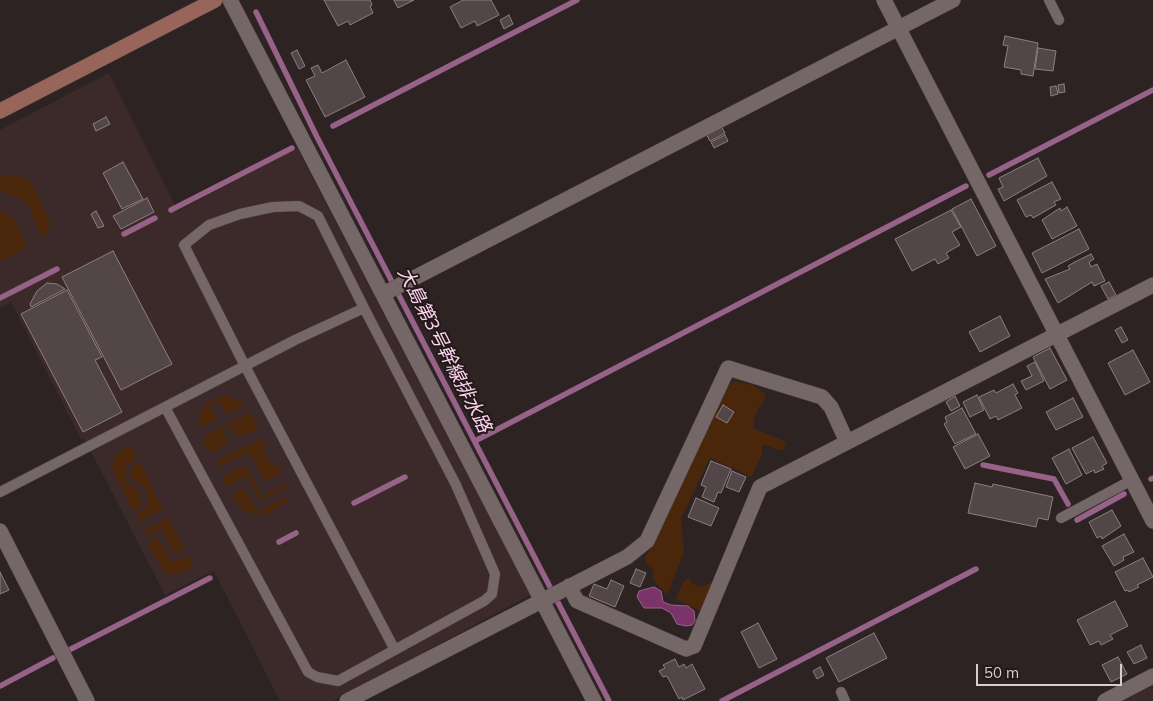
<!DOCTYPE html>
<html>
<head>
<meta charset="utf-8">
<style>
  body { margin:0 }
  #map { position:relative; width:1153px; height:701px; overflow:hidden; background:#2e2323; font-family:Mulish,sans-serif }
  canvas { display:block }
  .scale { position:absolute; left:976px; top:664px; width:146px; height:22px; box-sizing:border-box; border:2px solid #d7cfcf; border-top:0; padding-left:6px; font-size:15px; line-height:18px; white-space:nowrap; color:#d7cfcf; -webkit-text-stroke:4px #241919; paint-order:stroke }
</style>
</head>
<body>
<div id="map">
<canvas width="1153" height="701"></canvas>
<div class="scale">50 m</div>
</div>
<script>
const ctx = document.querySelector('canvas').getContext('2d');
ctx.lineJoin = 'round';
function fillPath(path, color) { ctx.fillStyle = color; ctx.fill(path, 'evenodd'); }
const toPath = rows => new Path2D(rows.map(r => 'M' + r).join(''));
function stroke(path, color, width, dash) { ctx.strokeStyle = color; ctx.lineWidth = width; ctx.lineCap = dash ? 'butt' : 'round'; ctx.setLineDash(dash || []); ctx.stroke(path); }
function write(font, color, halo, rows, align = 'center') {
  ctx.font = font + ' Mulish,"Noto Sans JP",sans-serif'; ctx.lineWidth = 4; ctx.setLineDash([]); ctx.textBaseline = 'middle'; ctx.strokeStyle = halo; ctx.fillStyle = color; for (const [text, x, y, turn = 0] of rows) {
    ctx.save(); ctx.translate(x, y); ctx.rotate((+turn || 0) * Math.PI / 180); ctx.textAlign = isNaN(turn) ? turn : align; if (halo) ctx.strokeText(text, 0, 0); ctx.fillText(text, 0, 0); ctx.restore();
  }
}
fillPath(toPath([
  [109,73,178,211,297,148,530,595,333,701,280,701,214,571,165,595,84,438,81,439,11,302,0,308,0,130],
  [1153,685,1153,701,1123,701]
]), '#3c2a2a');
fillPath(toPath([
  [2,175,15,175,27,179,34,188,49,218,49,229,44,237,40,234,28,206,21,199,0,191,0,176],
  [0,211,12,216,24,237,25,244,23,249,4,260,0,260],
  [735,381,753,385,763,392,766,397,755,415,753,428,786,442,784,449,779,450,763,444,761,457,751,477,711,458,709,459,681,519,684,552,667,595,654,581,653,570,647,564,645,557,654,545,723,394,730,383],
  [227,396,243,402,243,406,227,414,219,401,210,406,217,419,198,429,201,412,206,404,219,397],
  [246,414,250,414,258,425,257,430,238,437,230,426,223,430,228,443,215,452,210,452,203,443,205,436],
  [260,439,268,444,262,447,272,466,278,463,281,474,265,481,249,452,218,467,216,461],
  [129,446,132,446,136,458,126,466,126,482,139,491,142,502,140,507,135,510,132,510,112,467,115,455],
  [136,463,141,464,163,509,141,521,137,521,137,514,146,507,148,499,146,489,131,479,130,471],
  [243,466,247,467,262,496,284,485,287,488,260,500,246,476,230,485,225,485,223,477],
  [243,489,245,489,257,511,289,496,290,498,288,501,268,514,253,514,241,509,233,499,233,495],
  [168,517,184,546,184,549,178,553,174,553,161,528,147,536,143,532],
  [157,537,172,562,189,555,192,567,180,573,169,573,163,570,149,545,149,542],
  [688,578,693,584,700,587,712,583,712,588,701,611,676,599,682,584]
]), '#4a270b');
const water = toPath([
  [654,587,661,591,663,602,671,605,688,606,694,611,695,621,692,625,686,626,677,624,671,613,662,608,644,608,637,597,639,591,654,587]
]);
fillPath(water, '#7a3469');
stroke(water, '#966288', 1);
stroke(toPath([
  [256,12,316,135,609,701],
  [333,126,577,0],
  [989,175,1153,90],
  [171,210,292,148],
  [124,234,155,218],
  [0,298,57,269],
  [475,441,966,186],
  [983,465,1054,479,1068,504],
  [1151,479,1153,478],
  [354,503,405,477],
  [1077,520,1124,494],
  [279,542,296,533],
  [69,650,210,578],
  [0,686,53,658],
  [722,701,976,569]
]), '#966288', 5.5);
const building = toPath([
  [324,0,370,0,372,5,370,6,373,13,350,25,348,21,338,26,324,0],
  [394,0,414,0,398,8,394,0],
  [463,0,491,0,499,15,477,26,475,21,461,28,450,7,463,0],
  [509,15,513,24,504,29,500,20,509,15],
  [1005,36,1038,43,1033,76,1021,74,1021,70,1004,67,1008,46,1003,45,1005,36],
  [1038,48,1056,51,1053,71,1035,69,1038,48],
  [297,50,305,66,299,69,291,53,297,50],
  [346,60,365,97,325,117,306,80,315,76,311,68,318,65,322,73,346,60],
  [1064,84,1065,92,1059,93,1058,85,1064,84],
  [1056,86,1058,94,1051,96,1050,87,1056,86],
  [106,117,110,124,96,131,93,124,106,117],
  [721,126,725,133,710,141,706,134,721,126],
  [725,135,728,141,714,148,711,142,725,135],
  [1038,158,1047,176,1004,201,998,189,1003,187,999,178,1038,158],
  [123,162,143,199,122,209,103,173,123,162],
  [1052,182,1061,199,1054,202,1056,205,1033,218,1031,215,1026,217,1017,200,1052,182],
  [147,198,154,212,121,229,113,216,147,198],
  [971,199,996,246,977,256,952,209,971,199],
  [1067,207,1077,226,1052,239,1042,220,1060,208,1061,211,1067,207],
  [951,210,961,227,952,232,960,245,946,253,949,258,938,264,935,259,912,271,895,239,951,210],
  [96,211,104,226,98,228,91,214,96,211],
  [1079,229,1089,249,1042,273,1032,253,1079,229],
  [113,251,172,364,121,390,62,277,113,251],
  [1091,254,1094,259,1089,262,1091,267,1097,264,1105,281,1094,286,1092,282,1058,303,1045,279,1070,269,1068,266,1073,263,1091,254],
  [1109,282,1116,295,1108,299,1101,286,1109,282],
  [47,283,57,284,65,289,31,307,30,304,37,291,47,283],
  [67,290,102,357,95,360,122,412,83,432,21,314,67,290],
  [1000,316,1010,336,980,352,969,332,1000,316],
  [1121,327,1128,340,1122,343,1115,330,1121,327],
  [1050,348,1067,380,1050,389,1033,357,1050,348],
  [1133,350,1150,382,1125,395,1108,363,1133,350],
  [1035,362,1044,381,1026,390,1021,381,1032,376,1027,366,1035,362],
  [1013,384,1018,393,1015,395,1022,408,998,420,996,416,990,419,979,397,994,390,996,393,1013,384],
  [977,395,984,410,970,417,963,402,977,395],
  [955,396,960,406,951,411,946,402,955,396],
  [1073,398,1083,417,1056,430,1046,412,1073,398],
  [723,405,734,412,727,423,716,417,723,405],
  [962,408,976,434,955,444,944,424,947,422,945,417,962,408],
  [978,434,990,456,965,469,953,447,978,434],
  [1093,437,1107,463,1102,466,1104,469,1095,473,1094,470,1086,474,1072,448,1093,437],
  [1069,449,1082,475,1066,484,1052,458,1069,449],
  [711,461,731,469,721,493,718,492,714,502,702,497,706,487,701,485,711,461],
  [732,471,746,477,739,492,726,487,732,471],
  [975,483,992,487,993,484,1053,497,1048,520,1038,518,1036,527,968,513,975,483],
  [696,498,719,508,711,526,688,517,696,498],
  [1112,510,1121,526,1102,539,1101,536,1097,538,1089,522,1112,510],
  [1124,534,1134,552,1123,557,1124,560,1114,566,1102,546,1124,534],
  [1143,558,1153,577,1137,585,1139,587,1129,592,1128,590,1125,591,1115,572,1143,558],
  [636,569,646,573,640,587,630,583,636,569],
  [0,572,9,590,0,594,0,572],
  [611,580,624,586,615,607,589,596,594,584,607,589,611,580],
  [1115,601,1128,626,1110,635,1113,639,1101,645,1099,641,1090,645,1077,620,1115,601],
  [758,623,777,659,759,668,741,632,758,623],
  [874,633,887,658,839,682,826,658,874,633],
  [1141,645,1147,658,1134,664,1127,652,1141,645],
  [1118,657,1127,674,1111,682,1102,665,1118,657],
  [675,659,679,667,684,664,686,668,692,664,705,689,683,700,682,697,679,699,667,676,663,677,659,671,665,668,663,665,675,659],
  [820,667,824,675,817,679,813,671,820,667]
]);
fillPath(building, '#524649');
stroke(building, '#8c7e82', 1);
const lane = toPath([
  [1049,0,1059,20],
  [364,308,318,216,299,206,273,207,240,214,209,225,184,245,245,366,395,650],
  [0,492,295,340,364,308,456,485,495,574,492,594,484,601,338,681,317,677,308,672,165,407],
  [1061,518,1132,480],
  [841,692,845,701]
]);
const street = toPath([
  [230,0,594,701],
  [884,0,1153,521],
  [383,294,953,0],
  [0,531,87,701],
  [569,586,577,601,686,649,694,646,760,487,1153,285],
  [347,701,627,557,647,541,728,368,822,397,831,407,847,442],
  [1105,701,1153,676]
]);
const secondary = toPath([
  [0,111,215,0]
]);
stroke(lane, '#483f3f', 11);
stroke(street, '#483f3f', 16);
stroke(secondary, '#483f3f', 16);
stroke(lane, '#756767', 10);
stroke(street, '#756767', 15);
stroke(secondary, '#98655a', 15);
write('italic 19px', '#fcd3ef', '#241919', [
  ["大島第3号幹線排水路",444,350,63]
]);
</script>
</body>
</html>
